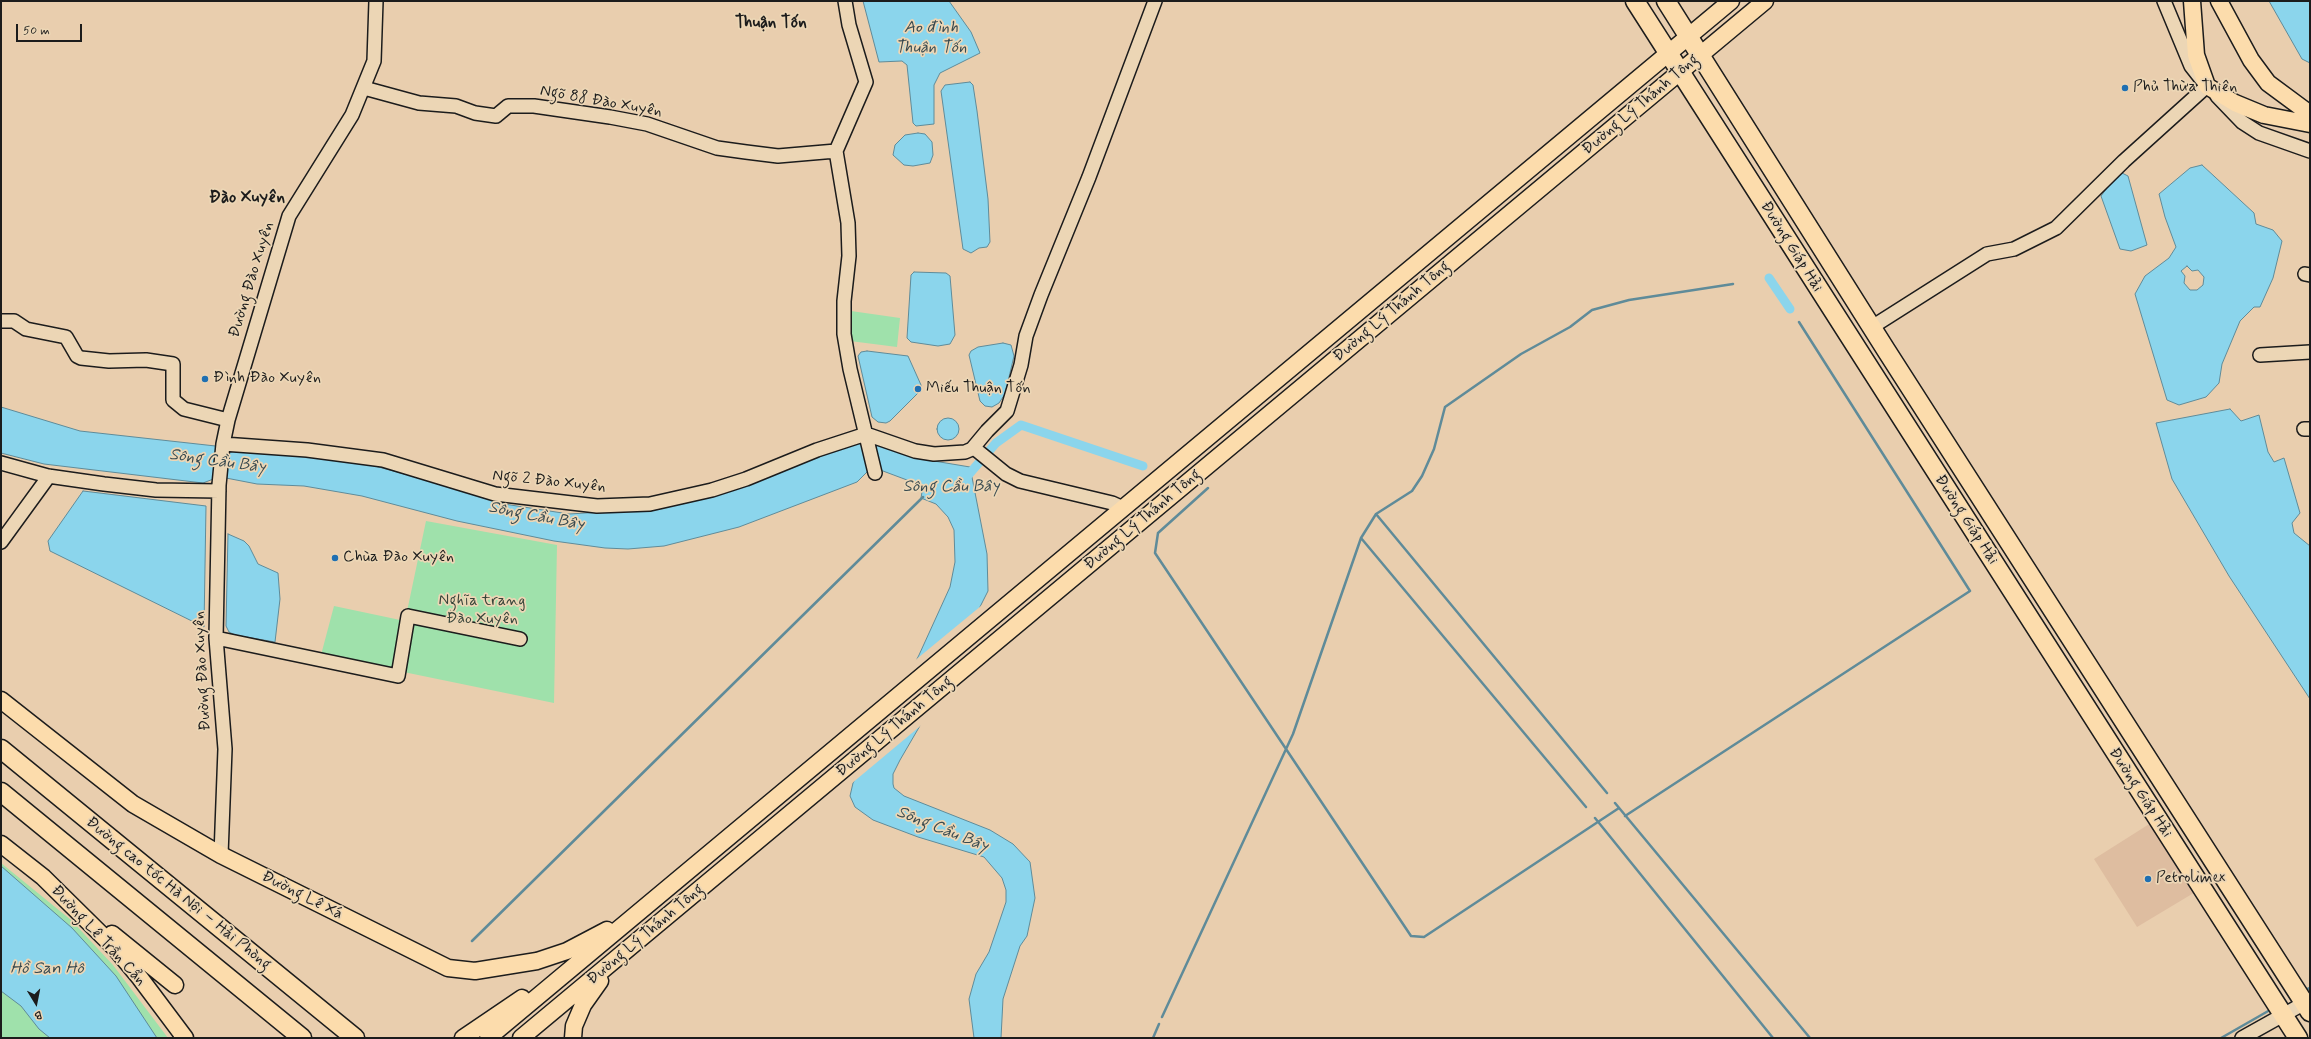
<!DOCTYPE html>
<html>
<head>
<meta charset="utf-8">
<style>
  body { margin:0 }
  #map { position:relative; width:2311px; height:1039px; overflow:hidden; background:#e9ceae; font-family:Mynerve,sans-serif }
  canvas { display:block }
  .frame { position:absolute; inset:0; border:2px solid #1c1c1c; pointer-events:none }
  .north { position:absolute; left:16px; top:983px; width:40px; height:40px; -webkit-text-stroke:3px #ecd6b5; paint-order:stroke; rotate:170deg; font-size:11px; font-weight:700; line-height:16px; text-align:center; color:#1c1c1c }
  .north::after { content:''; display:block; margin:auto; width:14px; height:18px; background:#1c1c1c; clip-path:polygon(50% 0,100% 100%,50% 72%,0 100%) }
  .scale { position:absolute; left:16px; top:24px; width:66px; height:18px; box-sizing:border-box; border:2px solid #1c1c1c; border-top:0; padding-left:5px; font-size:12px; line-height:14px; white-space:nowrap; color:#1c1c1c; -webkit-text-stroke:3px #ecd6b5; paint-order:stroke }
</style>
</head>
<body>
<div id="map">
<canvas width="2311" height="1039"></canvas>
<div class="frame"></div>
<div class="north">B</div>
<div class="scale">50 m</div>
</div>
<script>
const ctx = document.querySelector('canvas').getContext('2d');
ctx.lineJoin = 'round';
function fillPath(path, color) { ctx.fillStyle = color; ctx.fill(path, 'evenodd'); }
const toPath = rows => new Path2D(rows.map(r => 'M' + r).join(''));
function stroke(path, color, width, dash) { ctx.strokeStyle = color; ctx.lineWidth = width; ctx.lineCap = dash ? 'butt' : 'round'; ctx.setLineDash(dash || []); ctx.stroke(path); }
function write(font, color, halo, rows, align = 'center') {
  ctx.font = font + ' Mynerve,sans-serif'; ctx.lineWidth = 3.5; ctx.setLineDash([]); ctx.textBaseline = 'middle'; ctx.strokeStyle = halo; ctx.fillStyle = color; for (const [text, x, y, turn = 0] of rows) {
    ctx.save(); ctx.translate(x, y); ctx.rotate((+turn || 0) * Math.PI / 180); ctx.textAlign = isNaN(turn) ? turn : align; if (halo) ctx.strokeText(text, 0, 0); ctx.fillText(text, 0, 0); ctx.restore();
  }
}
fillPath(toPath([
  [2154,821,2197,891,2137,927,2094,859]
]), '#debda0');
fillPath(toPath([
  [851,311,900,318,897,347,850,341],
  [426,521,557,545,554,703,321,655,334,606,405,621],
  [1,863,71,920,113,965,168,1038,1,1038]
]), '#9fe1ab');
const water = toPath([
  [863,1,949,1,971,32,980,53,940,73,934,85,934,124,916,126,913,123,907,65,902,61,879,62,863,1],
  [2269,1,2310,1,2310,63,2302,59,2269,1],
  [970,82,973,85,977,111,988,199,990,242,987,247,979,248,971,253,963,249,941,91,945,85,970,82],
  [918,133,925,134,932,142,933,155,930,163,913,166,904,165,893,155,895,145,905,135,918,133],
  [2202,165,2254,213,2256,224,2273,230,2282,241,2273,278,2260,307,2254,307,2240,321,2222,364,2219,383,2206,397,2179,405,2167,400,2135,294,2145,276,2169,258,2176,247,2165,217,2159,194,2190,168,2202,165],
  [2187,266,2192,271,2198,270,2204,277,2203,285,2197,290,2190,290,2184,283,2185,276,2181,271,2187,266],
  [2122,173,2128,176,2147,245,2131,251,2120,249,2101,196,2115,177,2122,173],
  [914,272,946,273,950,276,955,335,950,344,938,346,911,342,907,338,911,275,914,272],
  [1003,343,1011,345,1014,356,1005,394,999,403,992,407,985,406,980,401,969,355,971,351,978,347,1003,343],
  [867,351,908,356,921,385,920,391,890,421,886,423,878,422,872,417,858,356,861,352,867,351],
  [1,407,80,431,360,462,434,482,504,504,569,514,651,509,707,498,862,441,873,443,934,461,970,467,987,554,988,591,921,724,900,760,893,774,893,784,894,788,904,796,990,830,1013,844,1030,862,1035,898,1027,936,1020,946,1003,999,1001,1038,974,1038,969,999,976,974,989,952,1006,902,1006,890,1002,878,984,857,918,837,873,820,855,807,850,796,853,783,919,655,950,587,955,562,954,530,948,517,936,504,921,498,923,486,875,468,868,471,857,482,739,527,664,546,628,549,605,548,554,541,457,521,362,496,304,486,257,484,226,478,216,478,203,483,44,464,1,453,1,407],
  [2230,409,2241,421,2259,415,2268,452,2274,462,2284,458,2300,513,2292,523,2294,533,2310,546,2310,699,2229,576,2172,479,2156,423,2230,409],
  '937 429a11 11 0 1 1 22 0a11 11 0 1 1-22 0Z',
  [83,491,206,506,204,627,50,551,48,541,83,491],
  [228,534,244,541,249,546,258,564,278,573,280,599,275,642,235,635,229,632,226,626,228,534],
  [1,866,72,928,116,976,157,1038,50,1038,39,1029,21,1006,1,991,1,866]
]);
fillPath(water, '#8bd5ec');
stroke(water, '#5f8b99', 1);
fillPath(toPath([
  [987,601,924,723,851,784,913,662]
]), '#e9ceae');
stroke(toPath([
  [1208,488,1158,533,1155,553,1411,936,1424,937,1619,808],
  [1376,514,1607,793],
  [1361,538,1586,807],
  [1615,803,1810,1038],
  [1625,816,1970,591,1799,322],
  [1595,818,1773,1038],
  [472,941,923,497],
  [2305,990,2310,988],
  [1162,1017,1293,734,1361,538,1376,514,1412,491,1422,476,1434,449,1445,407,1521,354,1570,327,1592,310,1629,300,1733,284],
  [1153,1038,1159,1024],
  [2221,1038,2270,1010]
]), '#5f8b99', 2.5);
stroke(toPath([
  [1769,278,1790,309],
  [964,480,996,443,1021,425,1143,466]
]), '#8bd5ec', 9);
const minor = toPath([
  [845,1,849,25,866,82,836,151,848,223,849,256,844,301,844,334,850,369,875,473],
  [2164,1,2191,66,2202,80],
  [364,88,419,103,456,106,475,113,496,116,508,106,534,106,610,117,647,124,717,148,746,152,778,156,836,151],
  [2217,96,2242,122,2259,133,2310,151],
  [2305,274,2310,275],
  [1,321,14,321,26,329,66,337,77,356,81,358,109,361,146,360,173,364,173,400,184,409,228,420],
  [1872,327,1987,254,2014,249,2056,228,2124,161,2207,86],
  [2260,355,2310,352],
  [2304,429,2310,429],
  [866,434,915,451,934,454,965,452,972,449,987,431,1007,411,1021,365,1026,336,1041,295,1089,177,1155,1],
  [223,444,307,450,383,460,495,494,597,506,650,504,712,490,746,479,817,450,866,434],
  [974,448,1006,474,1020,481,1112,503,1123,508],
  [1,463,48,476,104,484,156,490,219,491],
  [1,542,49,476],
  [216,638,398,676,408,616,520,639],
  [221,855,225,749,216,638,219,485,223,444,228,420,289,216,352,115,374,61,376,1],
  [2242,1038,2310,1000]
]);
const major = toPath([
  [2192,1,2196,55,2207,86,2235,103,2264,115,2310,124],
  [2219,1,2251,60,2268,83,2310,114],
  [1,700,133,804,221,855,448,968,475,971,537,961,567,951,607,930],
  [1,844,43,877,115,948,140,978,185,1038],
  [112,934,175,985],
  [463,1038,522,998],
  [488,1038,1731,1],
  [521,1038,1765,1],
  [573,1038,574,1026,583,1005,600,981]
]);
const highway = toPath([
  [1635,1,2298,1038],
  [1666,1,1886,350,2310,1012],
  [1,749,355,1038],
  [1,792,302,1038]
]);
stroke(minor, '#1c1c1c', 16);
stroke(major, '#1c1c1c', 19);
stroke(highway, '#1c1c1c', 21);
stroke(minor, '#ecd6b5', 13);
stroke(major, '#fcdcac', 16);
stroke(highway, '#fcdcac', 18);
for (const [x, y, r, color] of [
  [2125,88,4,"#1f6fb2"],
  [205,379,4,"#1f6fb2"],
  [918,389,4,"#1f6fb2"],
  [335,558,4,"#1f6fb2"],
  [2148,879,4,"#1f6fb2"]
]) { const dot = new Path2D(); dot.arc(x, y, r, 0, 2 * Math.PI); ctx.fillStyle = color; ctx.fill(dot); stroke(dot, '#ecd6b5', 1.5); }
write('16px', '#1c1c1c', '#ecd6b5', [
  ["Phủ Thừa Thiên",2133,88],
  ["Đình Đào Xuyên",213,379],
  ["Miếu Thuận Tốn",926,389],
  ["Chùa Đào Xuyên",343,558],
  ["Petrolimex",2156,879]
], 'left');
write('16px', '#1c1c1c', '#ecd6b5', [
  ["Ngõ 88 Đào Xuyên",601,102,10],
  ["Đường Lý Thánh Tông",1641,105,-40],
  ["Đường Giáp Hải",1791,247,58],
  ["Đường Đào Xuyên",252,280,-73],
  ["Đường Lý Thánh Tông",1392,312,-40],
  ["Ngõ 2 Đào Xuyên",549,482,6],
  ["Đường Lý Thánh Tông",1143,520,-40],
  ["Đường Giáp Hải",1966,520,57],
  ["Đường Đào Xuyên",203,671,-93],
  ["Đường Lý Thánh Tông",895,727,-40],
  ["Đường Giáp Hải",2140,793,57],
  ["Đường cao tốc Hà Nội – Hải Phòng",178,894,39],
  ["Đường Lê Xá",302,896,27],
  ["Đường Lý Thánh Tông",646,935,-40],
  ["Đường Lê Trần Cẩn",98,936,47]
]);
write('16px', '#364339', '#ecd6b5', [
  ["Nghĩa trang",482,602],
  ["Đào Xuyên",482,620]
]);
write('bold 17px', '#1c1c1c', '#ecd6b5', [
  ["Thuận Tốn",771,23],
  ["Đào Xuyên",247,198]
]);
write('italic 17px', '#384a50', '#ecd6b5', [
  ["Ao đình",931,28],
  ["Thuận Tốn",931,48],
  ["Sông Cầu Bây",217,462,8],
  ["Sông Cầu Bây",951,487],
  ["Sông Cầu Bây",536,517,11],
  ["Sông Cầu Bây",942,830,22],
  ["Hồ San Hô",47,969]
]);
</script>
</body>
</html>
